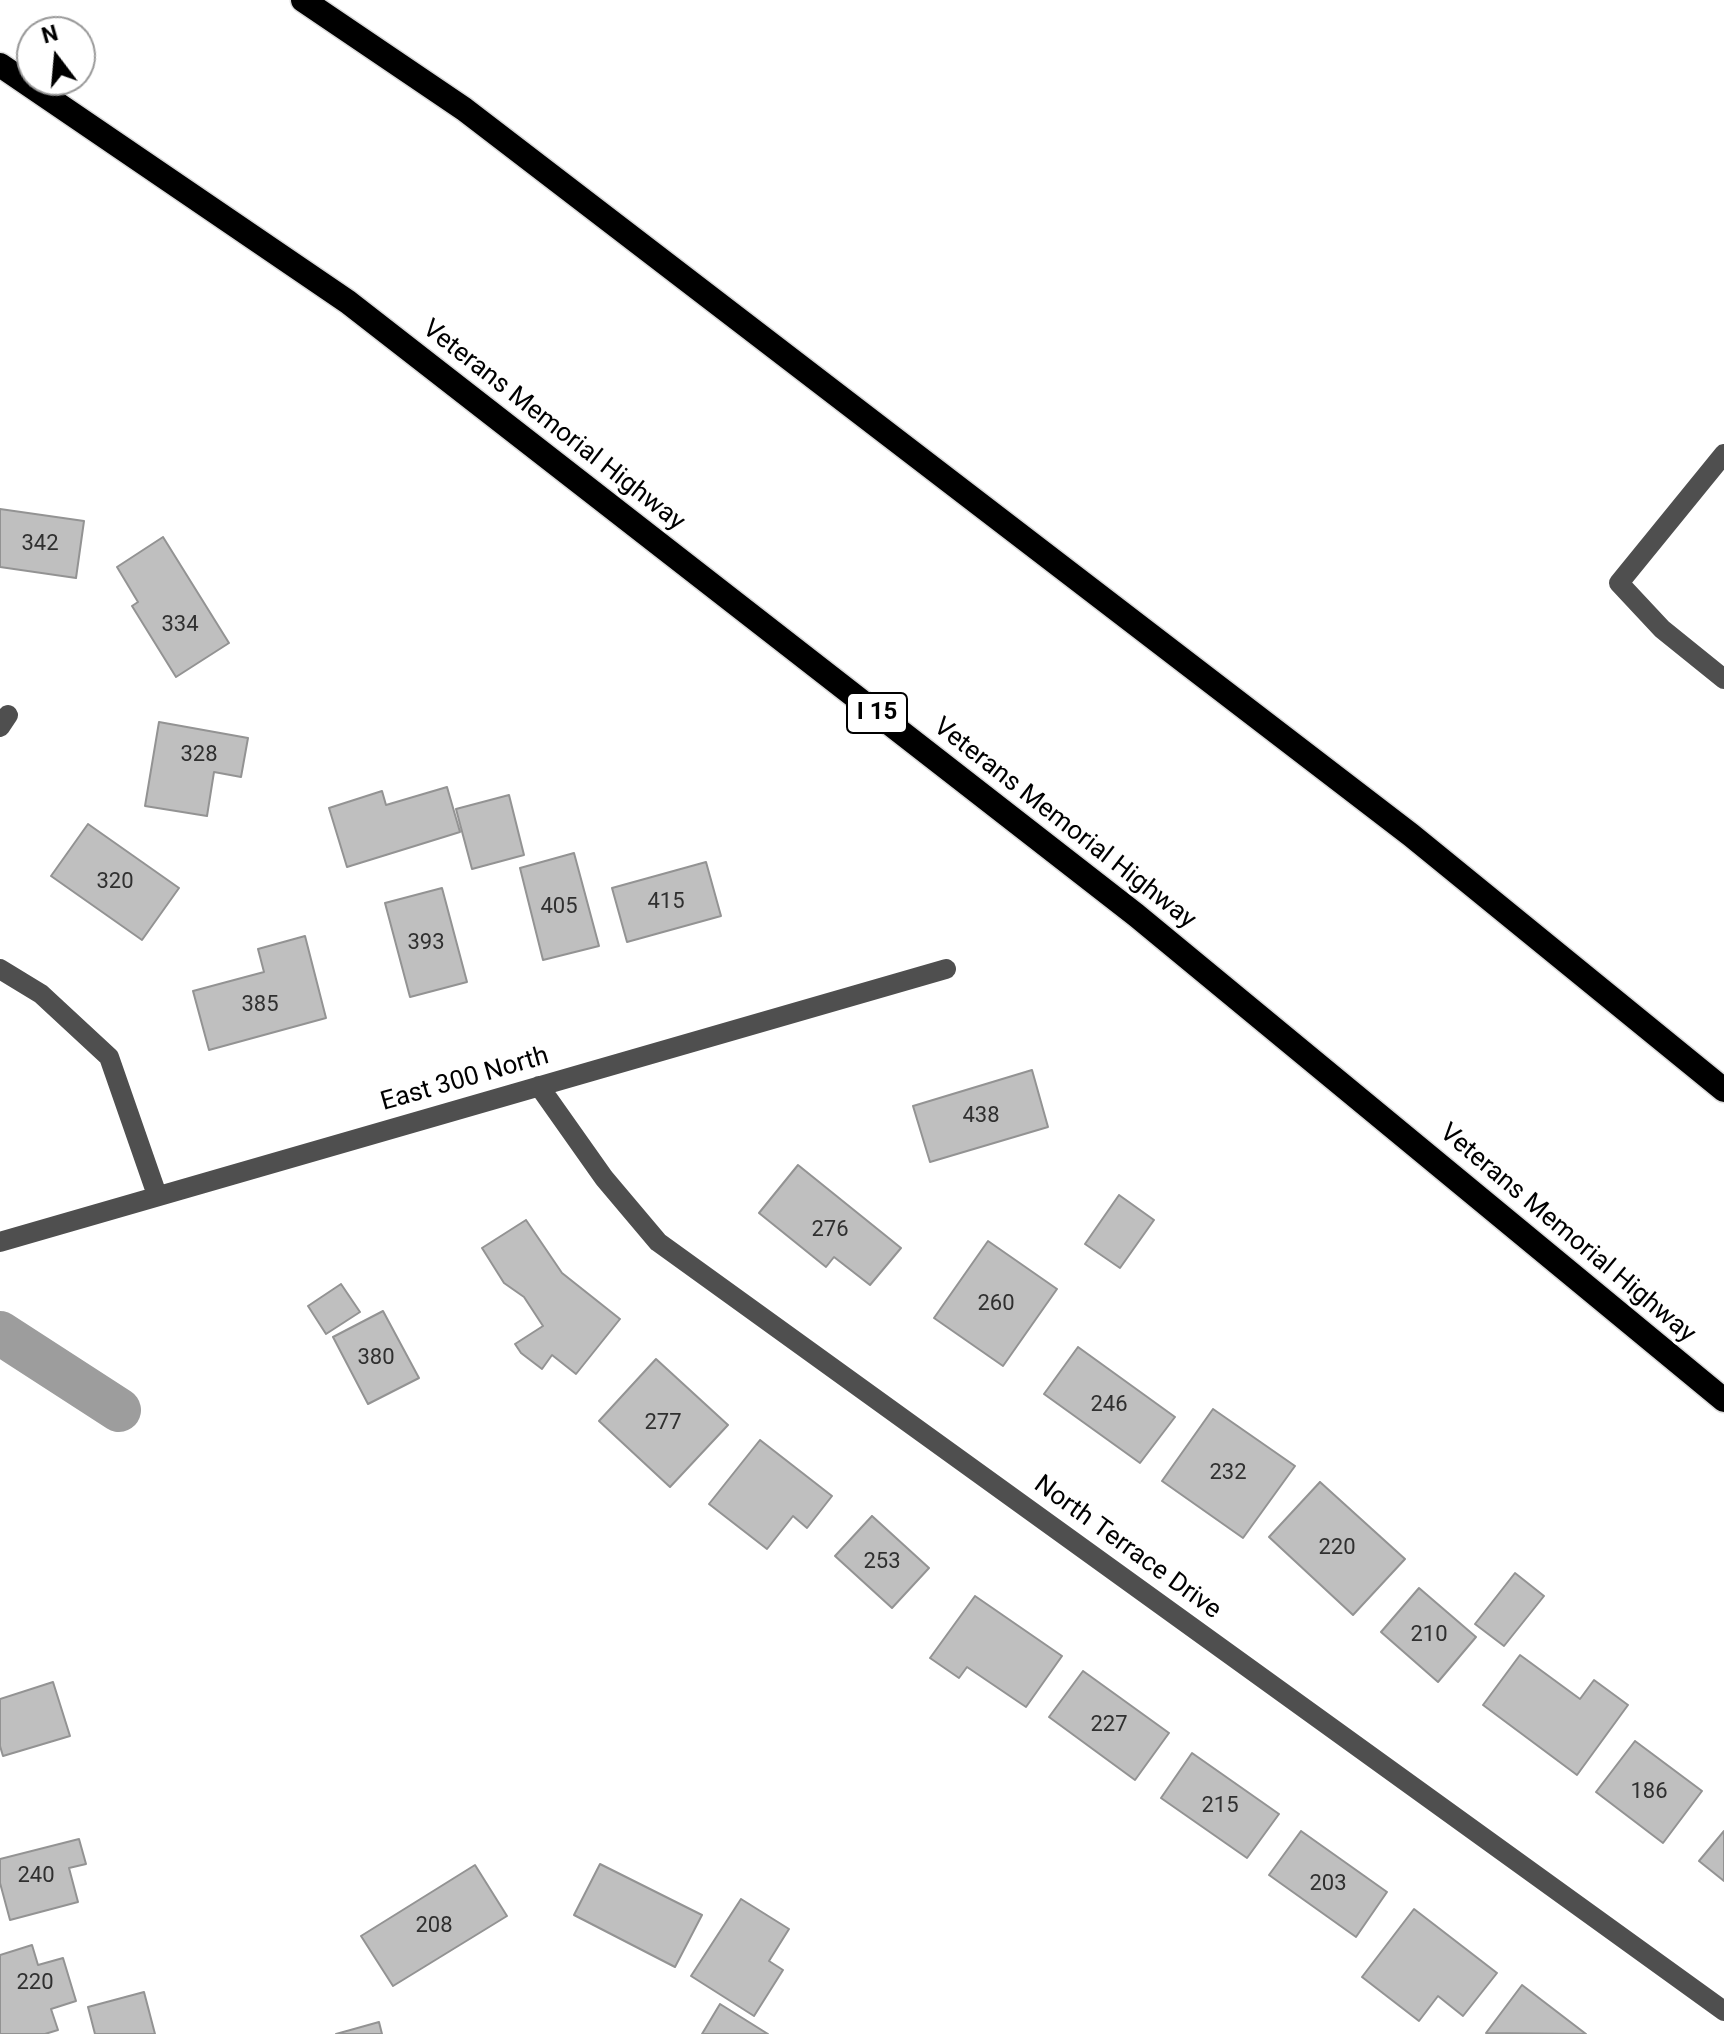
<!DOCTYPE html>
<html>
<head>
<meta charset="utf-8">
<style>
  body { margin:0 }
  #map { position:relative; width:1724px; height:2034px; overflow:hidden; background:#fff; font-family:Roboto,sans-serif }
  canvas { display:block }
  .north { position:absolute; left:16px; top:16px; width:80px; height:80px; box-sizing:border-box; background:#fff; border:2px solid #999; border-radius:50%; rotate:344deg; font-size:22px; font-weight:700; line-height:32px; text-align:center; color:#000 }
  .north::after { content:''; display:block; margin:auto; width:28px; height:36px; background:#000; clip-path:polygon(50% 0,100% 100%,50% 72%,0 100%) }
</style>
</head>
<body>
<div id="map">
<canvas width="1724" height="2034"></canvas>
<div class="north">N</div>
</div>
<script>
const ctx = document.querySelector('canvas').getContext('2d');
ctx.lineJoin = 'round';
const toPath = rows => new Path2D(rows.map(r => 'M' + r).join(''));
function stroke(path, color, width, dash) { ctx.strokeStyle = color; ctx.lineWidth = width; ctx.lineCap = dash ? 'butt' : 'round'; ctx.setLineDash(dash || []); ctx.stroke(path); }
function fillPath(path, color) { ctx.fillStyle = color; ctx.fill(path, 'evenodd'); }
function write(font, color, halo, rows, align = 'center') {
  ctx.font = font + ' Roboto,sans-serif'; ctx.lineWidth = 6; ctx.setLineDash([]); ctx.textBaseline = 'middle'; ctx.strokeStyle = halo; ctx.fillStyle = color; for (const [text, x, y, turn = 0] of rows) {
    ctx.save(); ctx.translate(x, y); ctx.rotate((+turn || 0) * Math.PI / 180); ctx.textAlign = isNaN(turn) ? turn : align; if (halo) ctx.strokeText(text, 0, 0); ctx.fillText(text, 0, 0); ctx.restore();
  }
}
stroke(toPath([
  [0,1333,119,1410]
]), '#9d9d9d', 44);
const building = toPath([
  [0,509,84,521,76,578,0,567,0,509],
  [163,537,229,643,176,677,132,606,138,602,117,567,163,537],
  [159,722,248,738,241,777,214,772,207,816,145,806,159,722],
  [447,787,460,832,347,867,329,808,382,791,386,805,447,787],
  [509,795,524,855,472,869,456,809,509,795],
  [88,824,179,888,142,940,51,876,88,824],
  [574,853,599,946,543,960,520,868,574,853],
  [706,862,721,916,627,942,612,888,706,862],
  [442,888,467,982,410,997,385,903,442,888],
  [305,936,326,1018,209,1050,193,991,264,972,258,949,305,936],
  [1032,1070,1048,1127,930,1162,913,1106,1032,1070],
  [798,1165,901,1248,870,1285,834,1257,826,1267,759,1213,798,1165],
  [1119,1195,1154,1220,1120,1268,1085,1244,1119,1195],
  [526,1220,562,1273,620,1319,576,1374,552,1355,542,1369,521,1353,515,1344,543,1326,524,1297,504,1283,482,1248,526,1220],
  [988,1241,1057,1289,1003,1366,934,1318,988,1241],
  [341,1284,360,1312,326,1334,308,1306,341,1284],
  [383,1311,419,1378,368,1404,333,1337,383,1311],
  [1078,1347,1175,1417,1140,1463,1044,1394,1078,1347],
  [656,1359,728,1425,670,1487,599,1421,656,1359],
  [1213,1409,1295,1466,1243,1538,1162,1481,1213,1409],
  [760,1440,832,1496,807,1528,793,1516,767,1549,709,1504,760,1440],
  [1320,1482,1405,1559,1353,1615,1269,1537,1320,1482],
  [872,1516,929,1568,892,1608,835,1556,872,1516],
  [1515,1573,1544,1596,1504,1646,1475,1624,1515,1573],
  [1419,1588,1476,1637,1438,1682,1381,1632,1419,1588],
  [975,1596,1062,1656,1026,1707,967,1667,959,1678,930,1658,975,1596],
  [1520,1655,1580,1699,1594,1680,1628,1705,1577,1775,1483,1705,1520,1655],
  [1083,1671,1169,1733,1135,1780,1049,1717,1083,1671],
  [53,1682,70,1736,3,1756,0,1746,0,1699,53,1682],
  [1635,1741,1702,1791,1663,1843,1596,1792,1635,1741],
  [1192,1753,1279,1814,1247,1858,1161,1798,1192,1753],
  [1301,1831,1387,1892,1356,1937,1269,1875,1301,1831],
  [1724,1831,1724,1881,1699,1861,1724,1831],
  [79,1839,86,1864,69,1868,78,1902,10,1920,0,1883,0,1859,79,1839],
  [600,1864,702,1915,675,1967,574,1915,600,1864],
  [475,1865,507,1916,393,1986,361,1936,475,1865],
  [741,1899,789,1929,769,1961,783,1970,754,2016,691,1976,741,1899],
  [1414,1909,1497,1973,1463,2016,1438,1996,1419,2021,1362,1977,1414,1909],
  [32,1945,38,1965,63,1958,76,2001,51,2009,58,2030,45,2034,0,2034,0,1955,32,1945],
  [1522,1985,1586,2034,1486,2033,1522,1985],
  [144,1992,155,2034,95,2034,88,2007,144,1992],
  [720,2004,768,2034,702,2034,720,2004],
  [379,2022,382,2034,336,2034,379,2022]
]);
fillPath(building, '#bfbfbf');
stroke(building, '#939393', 2);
const highway = toPath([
  [303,0,464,109,1411,835,1724,1090],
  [0,65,348,302,1136,915,1724,1400]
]);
stroke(highway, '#dbdbdb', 27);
stroke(toPath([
  [1724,454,1619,583,1662,629,1724,679],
  [0,727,8,715],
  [0,969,41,994,109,1057,157,1195],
  [539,1086,604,1178,658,1242,1724,2011],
  [0,1242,946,969]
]), '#4f4f4f', 20);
stroke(highway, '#000', 24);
write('22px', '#303030', null, [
  ["342",40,544],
  ["334",180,625],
  ["328",199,755],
  ["320",115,882],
  ["415",666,902],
  ["405",559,907],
  ["393",426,943],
  ["385",260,1005],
  ["438",981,1116],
  ["276",830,1230],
  ["260",996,1304],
  ["380",376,1358],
  ["246",1109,1405],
  ["277",663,1423],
  ["232",1228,1473],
  ["220",1337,1548],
  ["253",882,1562],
  ["210",1429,1635],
  ["227",1109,1725],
  ["186",1649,1792],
  ["215",1220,1806],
  ["240",36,1876],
  ["203",1328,1884],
  ["208",434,1926],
  ["220",35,1983]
]);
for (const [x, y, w] of [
  [877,713,60]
]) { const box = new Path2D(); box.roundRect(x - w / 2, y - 20, w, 40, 6); ctx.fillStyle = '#fff'; ctx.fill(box); stroke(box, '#000', 2); }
write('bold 24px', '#000', null, [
  ["I 15",877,713]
]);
write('26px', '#000', '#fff', [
  ["Veterans Memorial Highway",553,426,38],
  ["Veterans Memorial Highway",1064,824,38],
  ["East 300 North",465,1080,-16],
  ["Veterans Memorial Highway",1567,1234,40],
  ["North Terrace Drive",1127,1548,36]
]);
</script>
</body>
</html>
